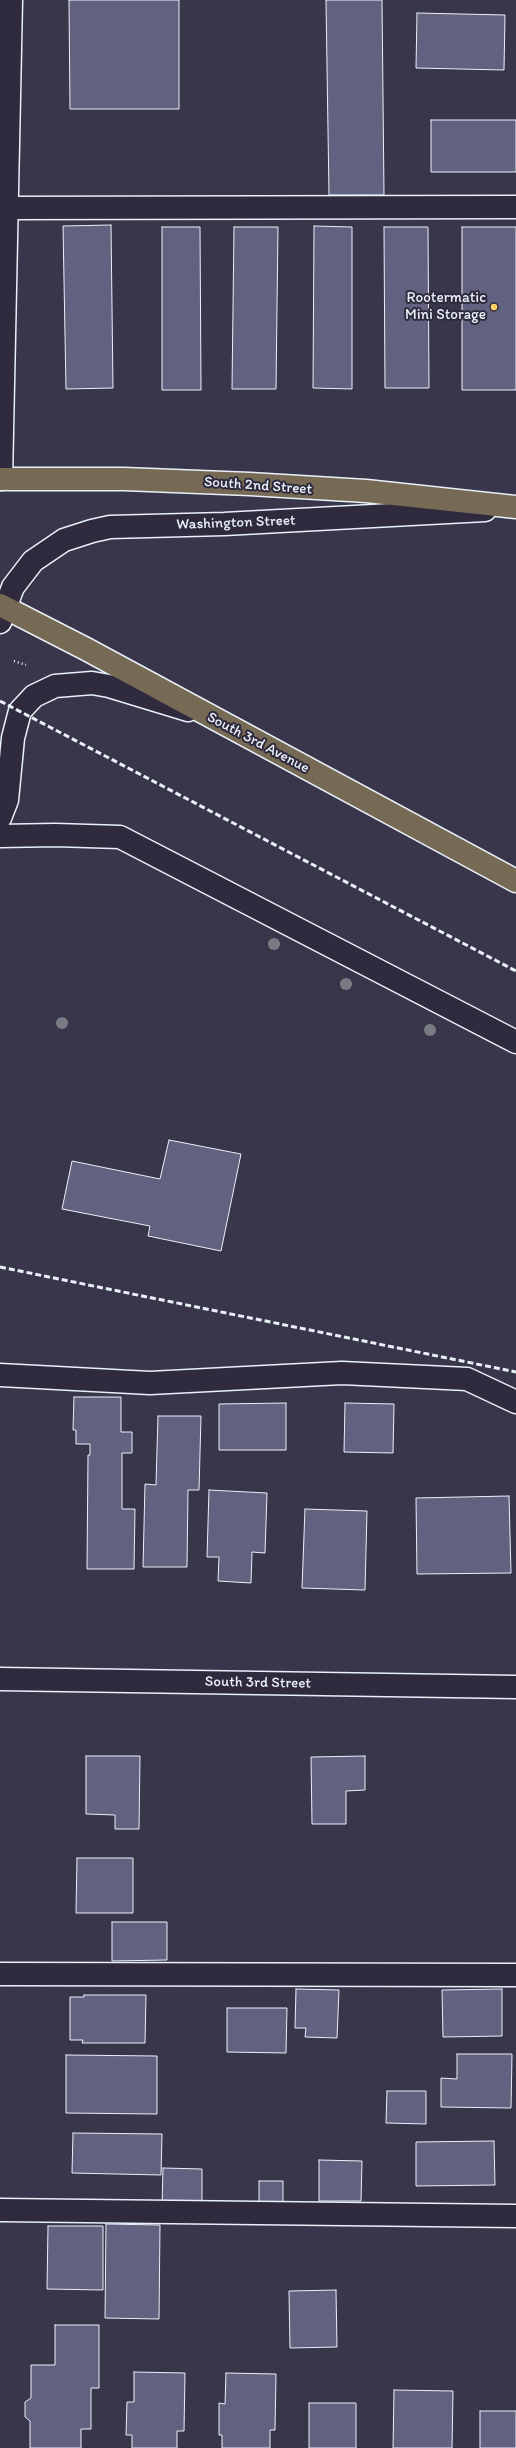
<!DOCTYPE html>
<html>
<head>
<meta charset="utf-8">
<style>
  body { margin:0 }
  canvas { display:block; background:#39354a }
</style>
</head>
<body>
<canvas width="516" height="2448"></canvas>
<script>
const ctx = document.querySelector('canvas').getContext('2d');
ctx.lineJoin = 'round';
function fillPath(path, color) { ctx.fillStyle = color; ctx.fill(path, 'evenodd'); }
const toPath = rows => new Path2D(rows.map(r => 'M' + r).join(''));
function stroke(path, color, width, dash) { ctx.strokeStyle = color; ctx.lineWidth = width; ctx.lineCap = dash ? 'butt' : 'round'; ctx.setLineDash(dash || []); ctx.stroke(path); }
function write(font, color, halo, rows, align = 'center') {
  ctx.font = font + ' Itim,sans-serif'; ctx.lineWidth = 4; ctx.setLineDash([]); ctx.textBaseline = 'middle'; ctx.strokeStyle = halo; ctx.fillStyle = color; for (const [text, x, y, turn = 0] of rows) {
    ctx.save(); ctx.translate(x, y); ctx.rotate((+turn || 0) * Math.PI / 180); ctx.textAlign = isNaN(turn) ? turn : align; if (halo) ctx.strokeText(text, 0, 0); ctx.fillText(text, 0, 0); ctx.restore();
  }
}
const building = toPath([
  [69,0,179,0,179,109,70,109,69,0],
  [326,0,382,0,384,195,329,195,326,0],
  [417,13,505,15,504,70,416,68,417,13],
  [431,120,516,120,516,172,431,172,431,120],
  [111,225,113,388,66,389,63,226,111,225],
  [314,226,352,227,352,389,313,388,314,226],
  [162,227,200,227,201,390,162,390,162,227],
  [234,227,278,227,276,389,232,389,234,227],
  [384,227,428,227,429,388,385,388,384,227],
  [462,227,516,227,516,390,462,390,462,227],
  [169,1140,241,1154,221,1251,148,1236,150,1226,62,1209,72,1161,160,1179,169,1140],
  [74,1397,121,1397,121,1432,132,1432,132,1453,122,1453,122,1509,135,1509,134,1569,87,1569,88,1455,90,1455,90,1444,76,1444,76,1430,73,1430,74,1397],
  [286,1403,286,1450,219,1450,219,1404,286,1403],
  [345,1403,394,1404,393,1453,344,1452,345,1403],
  [158,1416,201,1416,199,1490,188,1490,187,1567,143,1567,145,1484,156,1485,158,1416],
  [209,1490,267,1493,265,1553,252,1552,251,1583,218,1581,219,1557,207,1557,209,1490],
  [509,1496,511,1573,417,1574,416,1498,509,1496],
  [305,1509,367,1511,365,1590,302,1588,305,1509],
  [86,1756,140,1756,139,1829,115,1829,115,1815,86,1814,86,1756],
  [365,1756,365,1790,346,1791,346,1824,312,1824,311,1757,365,1756],
  [77,1858,133,1858,133,1913,76,1913,77,1858],
  [112,1922,167,1922,167,1960,112,1961,112,1922],
  [296,1989,339,1990,337,2038,305,2037,306,2028,295,2028,296,1989],
  [502,1989,502,2036,443,2037,442,1990,502,1989],
  [84,1995,146,1995,145,2043,82,2043,83,2040,70,2040,70,1997,84,1997,84,1995],
  [227,2008,287,2008,286,2053,227,2052,227,2008],
  [457,2054,512,2054,511,2108,441,2107,441,2078,457,2079,457,2054],
  [66,2055,157,2056,157,2114,66,2113,66,2055],
  [387,2091,426,2091,426,2124,386,2123,387,2091],
  [73,2133,162,2134,161,2175,72,2173,73,2133],
  [494,2141,495,2185,416,2186,416,2142,494,2141],
  [319,2160,362,2161,361,2201,319,2201,319,2160],
  [163,2168,202,2169,202,2207,162,2207,163,2168],
  [259,2181,283,2181,283,2204,259,2204,259,2181],
  [106,2224,160,2225,159,2319,105,2318,106,2224],
  [48,2226,103,2226,103,2290,47,2289,48,2226],
  [336,2290,337,2347,290,2348,289,2291,336,2290],
  [55,2325,99,2325,99,2388,91,2388,91,2429,81,2429,81,2448,30,2448,30,2421,25,2417,25,2402,31,2398,31,2365,55,2365,55,2325],
  [134,2372,185,2373,184,2431,177,2431,177,2448,132,2448,132,2435,126,2435,127,2402,134,2402,134,2372],
  [226,2373,276,2374,275,2430,270,2430,270,2448,222,2448,222,2435,219,2435,219,2403,225,2404,226,2373],
  [394,2390,453,2391,452,2448,393,2448,394,2390],
  [309,2403,356,2403,356,2448,309,2448,309,2403],
  [480,2411,516,2411,516,2448,480,2448,480,2411]
]);
fillPath(building, '#626280');
stroke(building, '#e8f1f8', 1);
const minor = toPath([
  [0,208,516,207],
  [1,479,11,0],
  [0,622,13,587,33,561,64,540,92,531,110,527,224,524,485,510],
  [0,818,7,800,13,738,20,711,34,696,55,686,92,683,109,686,188,710],
  [0,836,55,835,120,837,516,1042],
  [0,1375,150,1383,342,1373,467,1379,516,1402],
  [0,1679,516,1687],
  [0,1974,516,1975],
  [0,2210,516,2216]
]);
const major = toPath([
  [0,479,124,479,250,484,366,491,516,507],
  [0,605,86,649,516,881]
]);
stroke(minor, '#e8f1f8', 25);
stroke(major, '#e8f1f8', 25);
stroke(toPath([
  [14,661,26,665]
]), '#e8f1f8', 2.5, [1, 3]);
stroke(minor, '#2f2a3d', 22);
stroke(major, '#766a55', 22);
stroke(toPath([
  [0,701,516,971],
  [0,1267,516,1372]
]), '#e8f1f8', 3, [6, 3]);
ctx.fillStyle = '#797b84';
for (const [x, y] of [
  [274,944],
  [346,984],
  [62,1023],
  [430,1030]
]) { ctx.beginPath(); ctx.arc(x, y, 6, 0, 2 * Math.PI); ctx.fill(); }
for (const [x, y, r, color] of [
  [494,307,4,"#ffd166"]
]) { const dot = new Path2D(); dot.arc(x, y, r, 0, 2 * Math.PI); ctx.fillStyle = color; ctx.fill(dot); stroke(dot, '#2f2a3d', 1.5); }
write('15px', '#e8f1f8', '#2f2a3d', [
  ["Rootermatic",486,298],
  ["Mini Storage",486,315]
], 'right');
write('15px', '#e8f1f8', '#2f2a3d', [
  ["South 2nd Street",258,486,4],
  ["Washington Street",236,523,-2],
  ["South 3rd Avenue",258,743,28],
  ["South 3rd Street",258,1683,1]
]);
</script>
</body>
</html>
